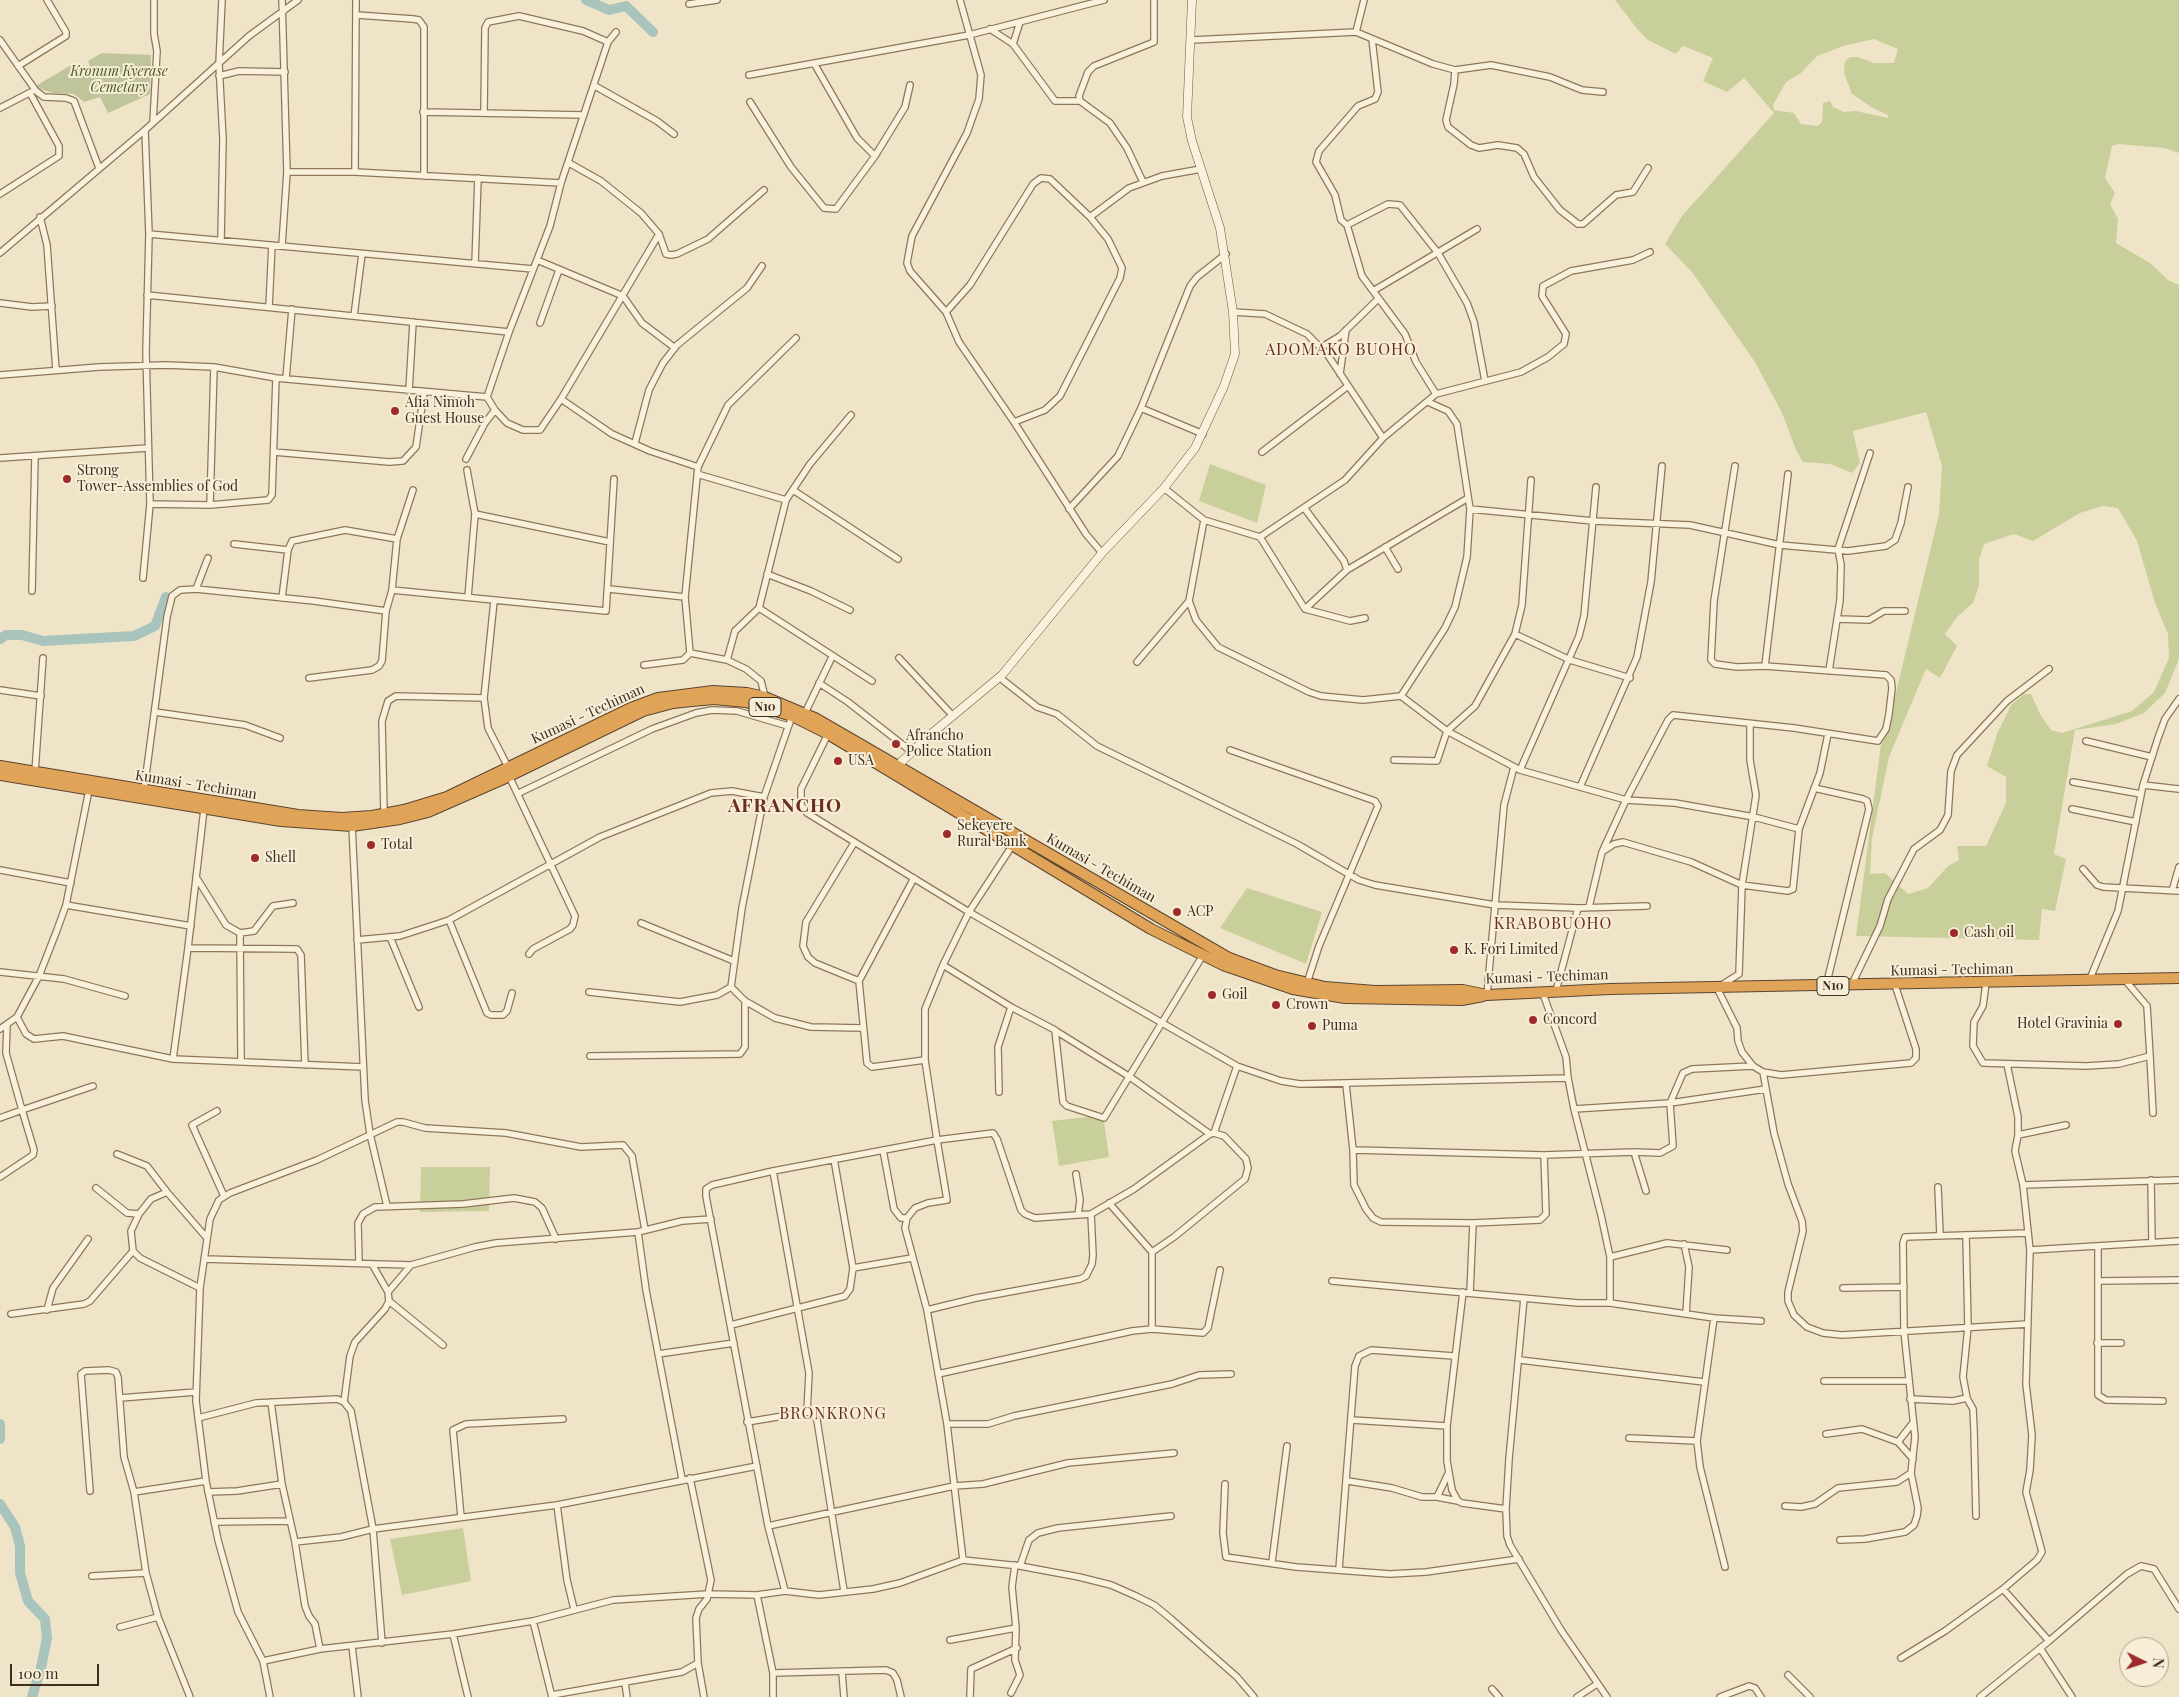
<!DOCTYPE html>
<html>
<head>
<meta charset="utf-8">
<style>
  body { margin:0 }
  #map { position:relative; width:2179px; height:1697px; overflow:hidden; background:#f0e4c8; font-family:"Playfair Display",serif }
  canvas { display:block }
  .north { position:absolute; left:2119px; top:1637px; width:50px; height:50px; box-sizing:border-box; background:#f7eed8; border:1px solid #ada18e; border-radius:50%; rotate:94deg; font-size:14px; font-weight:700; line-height:20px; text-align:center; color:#3d2e20 }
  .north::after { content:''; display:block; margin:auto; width:18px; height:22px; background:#9e2a2b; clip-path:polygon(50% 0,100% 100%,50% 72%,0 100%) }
  .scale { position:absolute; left:10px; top:1664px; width:89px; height:22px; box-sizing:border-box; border:2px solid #3d2e20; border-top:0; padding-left:6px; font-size:15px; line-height:18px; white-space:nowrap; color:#3d2e20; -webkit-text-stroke:4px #f7eed8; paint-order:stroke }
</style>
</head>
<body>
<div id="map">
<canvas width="2179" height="1697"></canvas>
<div class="north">N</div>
<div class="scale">100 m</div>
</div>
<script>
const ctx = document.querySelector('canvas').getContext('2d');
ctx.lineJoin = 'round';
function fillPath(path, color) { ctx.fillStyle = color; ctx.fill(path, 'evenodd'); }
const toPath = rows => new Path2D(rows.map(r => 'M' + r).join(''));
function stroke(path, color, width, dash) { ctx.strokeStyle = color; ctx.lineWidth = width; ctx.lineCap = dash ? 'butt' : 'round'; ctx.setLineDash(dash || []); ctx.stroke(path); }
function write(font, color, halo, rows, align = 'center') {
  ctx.font = font + ' "Playfair Display",serif'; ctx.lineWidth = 4; ctx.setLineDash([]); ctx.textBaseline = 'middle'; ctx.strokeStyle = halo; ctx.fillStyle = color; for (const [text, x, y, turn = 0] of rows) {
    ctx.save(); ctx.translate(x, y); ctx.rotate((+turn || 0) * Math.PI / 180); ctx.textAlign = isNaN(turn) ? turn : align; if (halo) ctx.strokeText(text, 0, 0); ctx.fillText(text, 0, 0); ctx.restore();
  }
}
fillPath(toPath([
  [1615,0,2179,0,2179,153,2164,148,2118,144,2112,146,2105,178,2115,193,2110,204,2118,219,2116,243,2150,263,2168,280,2179,285,2179,659,2165,693,2144,713,2116,724,2075,730,2054,854,2066,859,2055,911,2042,909,2039,940,1856,936,1881,744,1885,738,1939,514,1942,466,1926,412,1853,431,1860,463,1852,473,1830,464,1803,462,1796,450,1782,413,1755,362,1692,272,1665,244,1682,216,1774,113,1744,78,1727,92,1703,81,1713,58,1683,46,1676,54,1648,40,1638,30],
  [1874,39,1898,49,1894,63,1874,63,1858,57,1850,57,1845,61,1844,73,1852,94,1871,107,1888,115,1888,118,1856,111,1844,112,1833,107,1830,101,1823,103,1822,122,1818,126,1801,124,1794,113,1774,110,1773,105,1786,82,1801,73,1817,56,1843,46],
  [2103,506,2118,508,2137,541,2155,603,2168,634,2169,658,2154,692,2132,711,2062,733,2051,730,2040,714,2031,694,2024,694,2011,705,1997,734,1987,766,2006,777,2006,803,1986,846,1957,846,1959,860,1948,866,1928,888,1908,894,1885,873,1870,874,1872,838,1889,757,1926,669,1940,678,1957,646,1945,634,1957,617,1973,603,1979,586,1979,560,1984,544,2014,534,2033,541,2080,513],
  [1210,464,1266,485,1257,523,1199,501],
  [1247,888,1322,912,1306,964,1220,928],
  [1103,1115,1109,1157,1059,1166,1052,1121],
  [421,1167,490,1167,489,1211,420,1212],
  [463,1528,471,1581,402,1595,390,1539]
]), '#c9cf9b');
fillPath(toPath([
  [102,53,151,55,150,94,108,113,100,97,84,102,74,94,53,93,34,87,73,64,80,71,90,65,88,61]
]), '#bfc49a');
stroke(toPath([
  [586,0,609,10,626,6,653,32],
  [0,639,6,635,22,635,43,641,134,636,155,626,166,597],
  [0,1424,0,1439],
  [0,1504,15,1527,20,1546,20,1573,28,1601,45,1619,47,1638,41,1668,32,1697]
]), '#a9c4bc', 10);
const street = toPath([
  [282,0,287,172,282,245],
  [960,0,981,75,979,99,967,133,912,236,907,263,910,271,946,312,959,342,1014,422,1086,534,1102,553],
  [689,4,717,0],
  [357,15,413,19,419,20,424,27,424,176],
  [990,29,1013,44,1055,101,1080,101],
  [616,32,608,42,561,183,550,226,509,332,487,397,495,410,507,423,523,430,540,430,561,399,659,234],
  [1356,32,1433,64,1455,70,1491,65,1550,77,1582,90,1603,92],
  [1372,39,1378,92,1375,99,1358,106,1319,151,1316,162,1335,195,1341,220,1347,225,1362,276,1405,334,1416,362,1436,394],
  [0,40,36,91,44,97,66,98,74,101,99,168],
  [1192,40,1356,32,1364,0],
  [1013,44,1020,22],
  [815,65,857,138,875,156],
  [18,66,66,36,66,32,47,0],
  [1455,70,1454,84,1446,120,1448,127,1471,145,1479,148,1498,145,1517,148,1524,154,1534,177,1560,210,1578,224,1583,224,1616,195,1633,192,1648,168],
  [749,75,969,35,1104,0],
  [219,76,239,71,285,72],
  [595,86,657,121,674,134],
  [750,102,791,167,824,208,836,209,875,156,905,107,910,85],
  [0,108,31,92],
  [423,112,584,115],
  [484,113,485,28,488,22,519,16,583,31,608,42],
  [153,122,157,51,154,34,154,0],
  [569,163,601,181,641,213,659,234,666,254,671,255,677,254,708,239,764,190],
  [287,172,355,172,561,183],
  [355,172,356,0],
  [1143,182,1127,148,1110,123,1080,101,1079,96,1088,72,1094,66,1154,42,1154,0],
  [0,194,59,156,59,146,30,93],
  [40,217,47,245,56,370],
  [1090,217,1129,188,1162,176,1201,169],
  [1347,225,1388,204,1400,205,1438,253,1467,303,1474,322,1485,381],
  [149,234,533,269],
  [221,240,223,139,219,64,222,0],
  [0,253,145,130,249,36,298,0],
  [537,260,623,296,642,323,675,348],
  [475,264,478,178],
  [1373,291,1477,229],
  [147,295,509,332],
  [0,303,32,307,52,306],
  [269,307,272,245],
  [946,312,970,285,1033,184,1041,178,1050,179,1090,217,1108,239,1122,268,1120,278,1060,396,1045,410,1014,422],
  [1233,312,1265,314,1307,334,1327,354,1383,438],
  [354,316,362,254],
  [540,323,559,270],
  [1322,347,1340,336,1378,299],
  [1340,374,1346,330],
  [0,375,99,367,166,365,214,367,276,378,487,397],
  [286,379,292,309],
  [409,391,413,322],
  [561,399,612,434,650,451,698,467],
  [1141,408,1203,434],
  [635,443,649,390,663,363,677,345,747,288,762,266],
  [274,452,389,462,403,461,416,447,424,392],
  [1262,452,1348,386],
  [0,458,148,448],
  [466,459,485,423,495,410],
  [467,470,475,514,468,597],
  [697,474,786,500],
  [1164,488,1204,520,1260,537,1345,480,1383,438,1436,394,1521,372,1548,357,1564,344,1566,334,1542,296,1543,286,1571,271,1633,260,1650,252],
  [793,490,898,559],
  [150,504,210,505,268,500,272,495,276,378],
  [210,505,214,367],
  [1069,509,1118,456,1141,408,1190,286,1197,277,1226,254],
  [1470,509,1593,521,1690,525,1780,545,1848,551,1886,546,1895,540,1901,523,1908,487],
  [475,514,610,542],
  [1204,520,1189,601,1196,620,1218,647,1309,692,1321,696,1363,700,1401,696,1445,628,1455,607,1467,557,1470,509,1457,424,1448,411,1428,402],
  [1260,537,1305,609,1350,621,1365,618],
  [234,544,288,550],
  [1385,547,1398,569],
  [1347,570,1468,498],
  [767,574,811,591,850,610],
  [143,578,150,504,146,352,149,234,145,130],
  [196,589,208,558],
  [609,589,685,597],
  [392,590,606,611,614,479],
  [32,591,35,456],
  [282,598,288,550,292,541,345,530,397,539],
  [494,601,484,698,488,728,508,767],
  [759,608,872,681],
  [1305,609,1347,570,1344,561,1305,509],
  [1838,619,1869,620,1884,611,1905,611],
  [1515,634,1570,660,1630,678],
  [690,653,727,660,746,669,761,681,765,697],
  [899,658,953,716],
  [727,660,735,631,759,608,786,500,810,464,851,415],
  [1137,662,1189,601],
  [644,665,683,660,690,653,685,597,698,467,728,405,796,338],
  [1765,666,1788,474],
  [1829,671,1840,600,1841,565,1838,549,1870,453],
  [999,677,1037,707,1057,714,1097,746,1297,844,1359,880,1375,885,1495,905,1578,908,1647,906],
  [309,678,372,670,379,666,382,661,386,611,392,590,397,539,413,490],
  [819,683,848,702,912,752],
  [0,690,41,696],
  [1401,696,1447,731,1520,770,1626,800,1668,720,1673,715,1794,728,1878,741,1886,729,1889,714,1892,688,1891,680,1886,675,1765,666,1737,667,1715,664,1711,660,1714,601,1735,466],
  [155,712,245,725,280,738],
  [805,713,832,657],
  [1750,724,1750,760,1756,795,1742,885,1739,974,1717,988,1737,1028,1738,1041,1742,1052,1753,1066,1763,1072,1781,1075,1911,1063,1916,1058,1916,1049,1895,985],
  [828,734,801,789,801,805,807,813,969,912,1237,1066,1281,1081,1300,1084,1568,1078],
  [2086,741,2152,757],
  [1230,750,1375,801,1378,806,1319,946,1307,983],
  [1394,760,1437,761,1447,731,1475,706,1515,634,1522,605,1531,480],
  [1520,770,1579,636,1584,616,1596,487],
  [35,772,43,658],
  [509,776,575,916,573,925,570,929,533,949,529,954],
  [2073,782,2141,794],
  [2143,785,2179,789],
  [1580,787,1637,657,1651,582,1662,466],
  [1814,788,1863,799,1867,801,1869,809,1826,986],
  [144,790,167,617,172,596,180,590,196,589,314,601,386,611],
  [519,793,652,729,696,713,712,710,737,711,788,726],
  [2072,809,2136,822],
  [384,814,382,721,388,701,396,696,484,698],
  [352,825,365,1100,370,1134,387,1206],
  [854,843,806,922,803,946,808,957,815,963,859,981],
  [1603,850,1626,800,1675,803,1754,817,1799,829],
  [2083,869,2097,885,2103,887,2179,891],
  [0,870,71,883],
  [196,877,226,925,240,933,254,931,273,906,293,903],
  [914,878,859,981,867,1063,872,1067,925,1060],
  [2172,891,2179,867],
  [66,905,191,926],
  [1589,907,1602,852,1614,844,1623,842,1691,862,1742,885,1788,891,1793,889,1799,829,1820,773,1828,734],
  [449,920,487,1013,491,1015,503,1015,507,1011,512,993],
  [641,923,734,961],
  [240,933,241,1060],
  [390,937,419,1007],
  [357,940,400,936,449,920,600,837,711,793,732,791,764,797],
  [188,948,204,809],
  [943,965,1011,1007,1055,1030,1063,1102,1067,1106,1104,1118,1203,955],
  [0,972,64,979,125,996],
  [2089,981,2118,911,2143,785,2158,738,2165,719,2179,699],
  [1986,983,1983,1006,1974,1022,1973,1046,1983,1063,2086,1066,2119,1064,2150,1056,2147,1006,2125,980],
  [1851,986,1880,926,1888,899,1914,849,1940,830,1948,815,1951,771,1957,755,2007,701,2049,669],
  [731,987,745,1001,775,1018,811,1027,863,1028],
  [1556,991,1578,908],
  [589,992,680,1002,717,995,731,987,742,908,764,797,792,716],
  [1487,995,1504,805,1514,767],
  [17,1017,26,1034,34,1039,63,1036,173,1059,363,1067],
  [0,1029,17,1017,39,976,57,930,66,905,89,790],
  [1056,1031,1130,1077,1210,1134],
  [590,1056,740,1054,745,1047,745,1001],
  [2150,1056,2153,1113],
  [173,1059,188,948,297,949,301,955,305,1065],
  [2007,1064,2018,1117,2018,1135,2015,1151,2023,1185,2030,1250],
  [1763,1072,1774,1133,1788,1184,1802,1221,1803,1231,1788,1292,1788,1301,1794,1315,1807,1327,1823,1333,1842,1335,2028,1324],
  [1346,1084,1353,1150,1354,1185,1366,1209,1373,1218,1381,1222,1473,1223,1540,1220,1546,1214,1544,1155],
  [999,1092,998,1047,1011,1007],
  [1574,1109,1670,1103,1683,1073,1692,1069,1753,1066],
  [217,1111,192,1125,224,1196],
  [0,1118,22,1110,6,1053,7,1025],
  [1214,1133,1237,1066],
  [2018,1135,2066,1125],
  [883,1150,894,1209,901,1218,907,1218],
  [1353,1150,1544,1155,1634,1152,1646,1191],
  [1634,1152,1660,1153,1673,1146,1670,1103,1766,1089],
  [117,1154,147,1166,167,1192],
  [834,1159,853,1268],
  [773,1171,809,1373,807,1412],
  [1076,1174,1080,1200,1078,1215],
  [0,1177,33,1155,34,1150,22,1110,93,1086],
  [2151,1180,2152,1242],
  [2023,1185,2179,1180],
  [1938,1187,1940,1235],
  [96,1188,127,1213,139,1214],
  [1109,1203,1152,1252,1152,1329],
  [638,1232,646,1290,682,1479],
  [1966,1235,1968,1327,1963,1377,1967,1398],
  [1684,1244,1689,1267,1686,1314],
  [2098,1246,2098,1395,2106,1400,2163,1401],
  [1610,1257,1667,1243,1727,1250],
  [204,1259,411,1265,475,1247,496,1243,638,1232,682,1221,711,1219],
  [359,1263,358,1223,363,1214,375,1207,463,1204,514,1198,535,1202,542,1208,556,1239],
  [372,1264,388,1292,389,1301,443,1345],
  [1332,1281,1578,1303,1610,1303,1610,1257,1601,1215,1574,1109,1568,1078,1566,1057,1542,991],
  [2098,1281,2179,1280],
  [200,1288,140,1258,133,1251,131,1231,139,1214,151,1199,167,1192,206,1237],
  [1843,1288,1904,1287],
  [388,1292,411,1265],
  [1463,1292,1447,1426,1447,1461,1452,1490,1458,1501,1462,1503,1506,1509],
  [1470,1293,1473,1223],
  [1524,1298,1509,1459,1506,1509,1507,1536,1510,1545,1561,1630,1607,1697],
  [1610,1303,1714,1318,1761,1321],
  [47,1310,53,1288,88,1239],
  [927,1310,976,1298,1080,1279,1086,1276,1092,1264,1093,1255,1091,1214],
  [11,1314,84,1304,90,1301,133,1251],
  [1714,1318,1697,1441,1700,1467,1725,1567],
  [731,1325,845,1296,850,1289,853,1268,912,1258],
  [2097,1343,2121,1343],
  [658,1354,734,1343],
  [1520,1360,1704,1382],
  [938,1374,1132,1331,1152,1329,1203,1333,1208,1328,1220,1270],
  [1824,1381,1908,1381],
  [120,1398,196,1392],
  [1910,1399,1953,1401,1967,1398,1969,1402,1973,1409,1974,1430,1976,1516],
  [271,1402,282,1484,295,1542,341,1537,373,1529,557,1505,757,1466],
  [344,1402,350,1356,355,1342,385,1309,389,1301],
  [198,1418,256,1403,337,1399,344,1402,351,1411,373,1529,382,1643],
  [1352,1420,1447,1426],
  [747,1422,807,1412,814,1414,817,1420,844,1591],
  [947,1424,988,1424,1014,1416,1172,1384,1199,1375,1231,1374],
  [1826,1434,1862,1429,1898,1442,1912,1424],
  [1629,1438,1697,1441],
  [1898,1442,1913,1459],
  [690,1478,711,1580,707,1599,699,1609,696,1618,698,1663,704,1697],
  [1348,1481,1392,1488,1422,1497,1437,1497,1458,1501],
  [1225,1484,1223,1533,1226,1557,1296,1567,1390,1574,1426,1572,1519,1559],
  [90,1491,81,1374,85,1371,109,1370,116,1372,118,1377,124,1457,134,1492,146,1573,158,1617,190,1697],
  [134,1492,206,1481],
  [208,1492,237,1491,282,1484],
  [1437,1497,1448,1474],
  [557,1505,567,1580,574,1609],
  [1785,1506,1801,1507,1815,1504,1838,1488,1897,1482,1911,1473],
  [461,1517,453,1430,466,1424,563,1419],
  [214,1522,289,1521],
  [768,1526,954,1486,983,1484,1068,1463,1174,1453],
  [1840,1540,1865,1539,1905,1532,1914,1525,1917,1516,1918,1508,1911,1473,1915,1437,1904,1331,1903,1243,1905,1237,2028,1233],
  [295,1542,305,1606,309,1616,315,1624,320,1649],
  [963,1560,947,1424,927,1310,905,1228,907,1218,915,1208,928,1203,947,1200,937,1140,993,1133,997,1139,1021,1210,1025,1214,1035,1218,1091,1214,1134,1189,1210,1134,1214,1133,1224,1136,1246,1159,1248,1168,1245,1179,1174,1237,1152,1252],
  [1272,1562,1287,1446],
  [1020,1566,1029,1540,1038,1533,1058,1528,1171,1516],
  [1339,1569,1355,1366,1359,1356,1371,1350,1454,1356],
  [92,1576,146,1573],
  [2003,1589,2049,1641,2127,1574,2141,1566,2154,1569,2179,1609],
  [785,1591,768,1526,706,1196,706,1189,712,1185,773,1171,937,1140,925,1060,925,1009,943,965,969,912,1012,846],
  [757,1595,773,1673,773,1697],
  [533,1621,552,1697],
  [120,1627,158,1617],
  [453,1634,468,1697],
  [950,1640,1016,1628],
  [352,1646,358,1697],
  [2040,1648,2072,1697],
  [1901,1658,1945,1631,2003,1589,2037,1560,2042,1552,2026,1492,2030,1470,2032,1435,2026,1384,2030,1250,2179,1241],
  [263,1661,320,1649,453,1634,533,1621,613,1600,708,1594,757,1595,785,1591,819,1595,873,1589,900,1583,963,1560,1020,1566,1079,1577,1111,1585,1136,1596,1154,1605,1170,1618,1237,1677,1254,1697],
  [842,1672,844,1697],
  [773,1673,886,1670,893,1673,897,1680,901,1697],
  [1788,1675,1810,1697],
  [625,1683,627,1697],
  [1492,1689,1499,1697],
  [1011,1693,1020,1675,1015,1660,1016,1628,1012,1587,1015,1565],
  [552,1695,682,1672,698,1663],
  [270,1697,263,1661,238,1612,218,1540,206,1481,196,1401,200,1288,210,1219,219,1200,230,1193,317,1160,397,1122,403,1122,425,1128,506,1133,581,1147,623,1145,632,1156,645,1230],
  [970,1697,971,1669,1017,1648],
  [1577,1697,1597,1684],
  [1720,1697,1749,1686,1755,1688,1761,1697],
  [1980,1697,2049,1641]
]);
const secondary = toPath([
  [898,765,931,734,1002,675,1102,553,1164,488,1195,448,1224,386,1235,354,1233,312,1220,228,1192,141,1187,117,1192,0]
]);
const highway = toPath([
  [0,766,298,815,342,818,372,816,404,810,447,797,631,708,658,698,713,691,747,693,765,697,815,718,1229,958,1275,975,1325,987,1375,991,1463,990,1487,995,1610,989,2179,978],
  [0,775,281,821,352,826,400,819,428,812,501,780,643,711,673,703,692,701,714,699,746,702,792,716,828,734,1151,929,1223,965,1293,989,1345,998,1462,1000,1483,996]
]);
stroke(street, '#8d765c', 8);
stroke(secondary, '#6f573f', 9);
stroke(highway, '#5b4430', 12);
stroke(street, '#faf1dc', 5.5);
stroke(secondary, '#faf1dc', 8);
stroke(highway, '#e0a458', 10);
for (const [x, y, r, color] of [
  [395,411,5,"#9e2a2b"],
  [67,479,5,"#9e2a2b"],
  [896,744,5,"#9e2a2b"],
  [838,761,5,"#9e2a2b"],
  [947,834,5,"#9e2a2b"],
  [371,845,5,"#9e2a2b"],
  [255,858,5,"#9e2a2b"],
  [1177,912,5,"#9e2a2b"],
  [1954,933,5,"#9e2a2b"],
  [1454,950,5,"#9e2a2b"],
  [1212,995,5,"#9e2a2b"],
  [1276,1005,5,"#9e2a2b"],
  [1533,1020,5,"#9e2a2b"],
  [2118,1024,5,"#9e2a2b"],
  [1312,1026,5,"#9e2a2b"]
]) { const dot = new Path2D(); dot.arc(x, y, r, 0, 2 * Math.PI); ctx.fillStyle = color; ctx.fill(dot); stroke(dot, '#f7eed8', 2); }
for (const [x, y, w] of [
  [765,707,32],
  [1833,986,32]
]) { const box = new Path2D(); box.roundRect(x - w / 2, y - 9.5, w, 19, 4); ctx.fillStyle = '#f7eed8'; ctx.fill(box); stroke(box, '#3d2e20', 1); }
write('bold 12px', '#3d2e20', null, [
  ["N10",765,707],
  ["N10",1833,986]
]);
write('italic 14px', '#4d5a26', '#f7eed8', [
  ["Kronum Kyerase",119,72],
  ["Cemetary",119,88]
]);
write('14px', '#3d2e20', '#f7eed8', [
  ["Afia Nimoh",405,403],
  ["Guest House",405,419],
  ["Strong",77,471],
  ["Tower-Assemblies of God",77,487],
  ["Afrancho",906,736],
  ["Police Station",906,752],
  ["USA",848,761],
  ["Sekeyere",957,826],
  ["Rural Bank",957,842],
  ["Total",381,845],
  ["Shell",265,858],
  ["ACP",1187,912],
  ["Cash oil",1964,933],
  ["K. Fori Limited",1464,950],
  ["Goil",1222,995],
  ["Crown",1286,1005],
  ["Concord",1543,1020],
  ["Hotel Gravinia",2108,1024,"right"],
  ["Puma",1322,1026]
], 'left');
write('14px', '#3d2e20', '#f7eed8', [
  ["Kumasi - Techiman",588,714,-25],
  ["Kumasi - Techiman",196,785,9],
  ["Kumasi - Techiman",1101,868,30],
  ["Kumasi - Techiman",1952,970,-1],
  ["Kumasi - Techiman",1547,977,-2]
]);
ctx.letterSpacing = '1px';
write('16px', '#6b2e1e', '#f7eed8', [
  ["ADOMAKO BUOHO",1341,350],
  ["KRABOBUOHO",1553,924],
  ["BRONKRONG",833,1414]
]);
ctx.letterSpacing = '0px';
ctx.letterSpacing = '1px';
write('bold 19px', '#6b2e1e', '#f7eed8', [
  ["AFRANCHO",785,806]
]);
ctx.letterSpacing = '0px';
</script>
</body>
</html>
